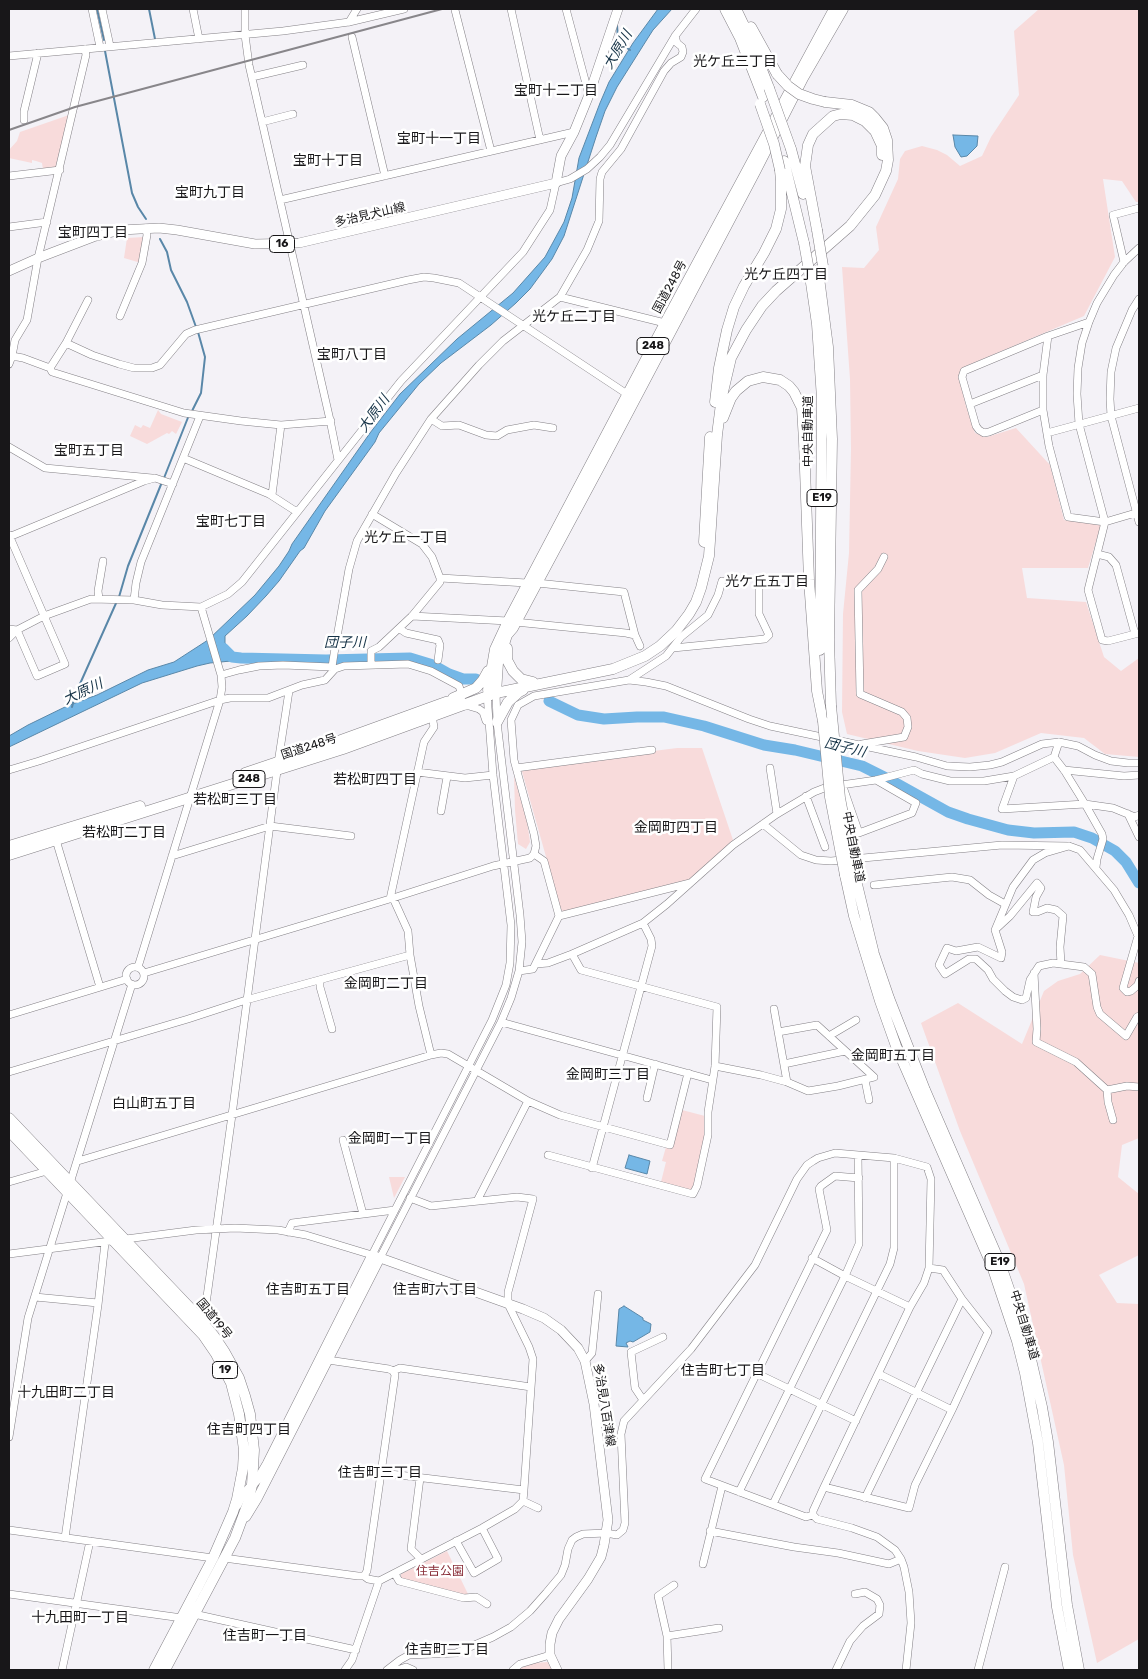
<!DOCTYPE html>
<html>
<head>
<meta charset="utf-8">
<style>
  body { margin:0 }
  #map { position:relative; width:1148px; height:1679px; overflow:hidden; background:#f4f2f7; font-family:Rubik,sans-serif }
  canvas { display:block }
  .frame { position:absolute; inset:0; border:10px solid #181719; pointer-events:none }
</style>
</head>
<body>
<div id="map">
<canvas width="1148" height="1679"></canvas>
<div class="frame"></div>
</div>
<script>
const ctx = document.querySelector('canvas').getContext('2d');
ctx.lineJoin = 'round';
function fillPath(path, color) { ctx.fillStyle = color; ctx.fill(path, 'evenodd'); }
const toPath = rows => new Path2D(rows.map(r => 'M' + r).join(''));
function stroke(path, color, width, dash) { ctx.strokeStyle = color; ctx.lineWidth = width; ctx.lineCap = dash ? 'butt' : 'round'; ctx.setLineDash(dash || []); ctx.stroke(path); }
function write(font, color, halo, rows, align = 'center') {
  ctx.font = font + ' Rubik,"Noto Sans JP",sans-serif'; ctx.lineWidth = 5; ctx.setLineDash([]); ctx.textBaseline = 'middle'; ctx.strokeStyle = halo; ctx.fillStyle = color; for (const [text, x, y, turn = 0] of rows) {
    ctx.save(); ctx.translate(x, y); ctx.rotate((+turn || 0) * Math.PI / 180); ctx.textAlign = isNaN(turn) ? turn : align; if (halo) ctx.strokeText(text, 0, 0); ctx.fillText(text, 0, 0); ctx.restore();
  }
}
fillPath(toPath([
  [1039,9,1139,9,1139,202,1136,202,1122,181,1103,179,1115,257,1084,316,964,367,959,378,966,406,975,433,987,437,1016,428,1050,465,1064,520,1101,525,1088,568,1022,568,1027,598,1086,602,1104,657,1121,671,1139,658,1139,757,1105,754,1084,738,1041,733,995,753,965,758,918,751,847,734,842,712,843,614,849,553,851,449,850,379,842,267,864,268,879,250,876,227,898,179,900,159,905,151,922,146,937,150,947,155,960,166,982,156,991,137,1019,95,1014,31],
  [69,115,57,167,43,170,42,163,36,161,32,160,32,163,9,158,9,150,17,141,20,132],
  [144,237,141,263,124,258,127,238],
  [158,410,161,414,182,422,176,434,172,431,169,434,167,433,147,444,130,436,135,425,141,428,143,425,150,428],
  [677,748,702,748,733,840,693,878,683,884,568,913,561,910,521,768],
  [514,776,527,821,530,842,526,849,518,844,515,810],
  [1100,955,1139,963,1139,1138,1122,1145,1118,1177,1139,1194,1139,1255,1099,1275,1117,1303,1139,1304,1139,1639,1097,1663,1073,1555,1064,1465,1024,1284,960,1131,921,1023,958,1003,1022,1044,1044,991,1058,981,1080,974],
  [682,1110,705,1116,705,1135,694,1186,690,1190,661,1182,666,1162,662,1161,666,1147,672,1148],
  [389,1177,405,1177,394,1198],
  [447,1551,468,1594,464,1596,453,1594,449,1591,401,1579,401,1574],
  [548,1662,553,1670,516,1670,522,1666,534,1663]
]), '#f8dbdb');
const water = toPath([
  [658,9,672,9,653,30,646,41,617,87,605,111,596,137,564,236,552,259,530,289,516,303,491,325,441,363,419,384,379,433,375,442,325,511,304,548,300,551,279,581,266,596,247,616,225,636,225,643,229,649,233,652,231,661,210,663,197,666,142,683,9,747,9,736,28,725,67,706,97,695,148,670,174,662,208,640,255,595,279,566,289,551,292,544,370,433,400,394,457,339,513,293,545,257,564,222,572,198,579,158,600,103,609,82,633,43,658,9],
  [953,135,978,136,977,146,967,156,961,157,955,147,953,135],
  [629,1155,650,1161,647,1174,625,1168,629,1155],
  [624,1306,643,1318,643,1320,651,1324,650,1332,633,1342,630,1341,626,1343,628,1347,616,1346,619,1309,624,1306]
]);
fillPath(water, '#75b7e6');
stroke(water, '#5987a8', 1);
stroke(toPath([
  [97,9,104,40],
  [149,9,155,39],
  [617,25,618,39,622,45,630,50],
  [105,51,132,193,138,207,146,219],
  [160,239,167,252,171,270,187,302,196,327],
  [192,411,201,393,205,357,198,332],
  [164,478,189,415],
  [119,597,128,566,162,482],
  [72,707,75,695,117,601]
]), '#5987a8', 2);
stroke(toPath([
  [223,648,232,657,241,658,326,660,410,658,433,665,449,674,463,679,476,679],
  [549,701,578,715,604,719,637,717,664,717,704,726,764,745,795,750,862,766,894,782,948,812,968,819,1008,830,1034,833,1074,832,1092,838,1115,851,1126,862,1139,883]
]), '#75b7e6', 11);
const minor = toPath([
  [92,9,100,47],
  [102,9,110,46],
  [193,9,199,39],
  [245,9,245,35,249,65,330,420,338,460],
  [511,9,540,140],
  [566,9,589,95],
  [455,10,491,151],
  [349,22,357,9],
  [352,37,385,176],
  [9,56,283,31,349,22,404,9],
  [252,77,303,65],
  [24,120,24,111,38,53],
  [262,122,293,114],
  [9,176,60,170],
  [280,200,574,132],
  [9,227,47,222],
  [1139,248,1124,262,1114,275,1097,303,1089,322,1082,343,1078,368,1077,394,1079,424,1105,522,1088,590,1102,640,1108,641,1139,633],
  [1124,262,1113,215,1139,208],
  [560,297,665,323],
  [1139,299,1132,310,1116,348,1111,372,1110,399,1111,416,1139,522],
  [120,316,142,263,147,235,146,228],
  [1048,336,1043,375,1043,410,1049,446,1068,517,1105,522,1139,512],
  [66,343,92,355,119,364,134,368,152,368,160,365,186,334,195,330,408,280,424,277,434,278,459,283,630,396],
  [12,356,23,358,50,368,52,372,184,413,241,421,281,425,331,421],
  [9,364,12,356,15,340,27,320,38,258,86,55,85,49],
  [50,368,66,343,88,300],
  [970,404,1043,375],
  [1043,410,989,432,984,433,979,430,976,426,962,377,964,371,1048,336,1089,322],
  [431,419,442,426,459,425,486,435,497,436,507,430,534,425,553,428],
  [1047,433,1139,408],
  [9,447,45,468,152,478],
  [183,458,269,494,297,512],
  [272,495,281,425],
  [9,535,65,664,37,676,17,630,9,629],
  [9,537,144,481,155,478,173,484],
  [1097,554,1109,557,1116,565,1135,634],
  [440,578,527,583],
  [537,583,624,592,635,635],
  [99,599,98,591,103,561],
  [134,600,136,583,141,562,200,416],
  [412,616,508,621],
  [515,622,626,633,635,635,640,646],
  [400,629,406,633,438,640,440,645,438,660],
  [9,638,17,630,44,616,91,599,134,600,162,605,201,607,228,594,242,582,401,381,523,252,550,210,556,183,570,179,587,169,600,157,610,145,675,36,696,9],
  [673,648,765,639,769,635,759,614,759,587],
  [371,665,371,651,379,647,412,616,440,582,440,578,432,557,422,544,372,514],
  [335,669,344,666,408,664,431,671,459,686,462,695],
  [221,675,239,670,259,666,283,665,332,667],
  [629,680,666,656,681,637,708,615,718,595,722,581],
  [464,706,469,706,479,709,483,712,486,721],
  [862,744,904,737,908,727,907,718,902,712,860,694,858,590,878,569,884,557],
  [1054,757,1064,770,1085,804,1113,808,1135,817,1139,815],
  [1054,757,1059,742],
  [278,763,289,691],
  [516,768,652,750],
  [770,768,777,814],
  [9,770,39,761,220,700,230,698,268,698,302,685,325,680,335,669,332,667,334,654,349,569,357,541,396,473,431,419,479,365,503,341,560,297,587,250,599,221,600,179,602,172,621,149,664,71,671,63,681,57,683,52,682,47,677,43,675,36],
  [1064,770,1124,776,1139,775],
  [417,772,465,778,493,775],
  [1014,776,1002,809,1085,804,1102,834,1103,839,1097,859,1096,867],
  [842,784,859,833,912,813,916,803,876,780],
  [806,796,825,847],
  [441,811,447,777],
  [1128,814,1139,837],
  [763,824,801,855,816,860,831,861,1002,845,1069,846,1080,850,1114,890,1129,915,1138,936,1123,988,1127,992,1131,991,1138,985,1139,981],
  [56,840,100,987],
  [1069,846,1045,853,1033,860,1013,887,995,930,1002,952,1001,958,978,947,956,951,947,948,939,965,945,974,969,959,976,959,988,970,993,979,1005,991,1013,997,1022,1000,1026,998,1030,980,1039,966,1053,963,1084,967,1092,974,1097,1007,1100,1014,1126,1036,1137,1017,1139,1016],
  [172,856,270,826,351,836],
  [874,885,952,877,970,880,989,895,1005,904],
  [393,898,408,931,410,955],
  [390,899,424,742,434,727,432,716],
  [559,916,690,883],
  [997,928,1010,916,1037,883,1041,888,1036,897,1033,912,1037,912,1047,908,1056,910,1063,916,1060,947,1061,964],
  [536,964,548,963,572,954,643,923,667,904,733,845,777,814,814,792,827,787,876,780,914,770,922,774,950,781,984,781,1014,776,1054,757],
  [138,967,220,700,222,687,221,675,201,607],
  '126 976a9 9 0 1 1 18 0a9 9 0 1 1-18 0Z',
  [519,971,533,969,559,916,544,861,534,854],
  [144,973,393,898,493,866,530,858,534,854,536,846,534,834,514,760,511,720,518,705,534,696,629,680,646,682,666,686,749,719,770,726,916,757,947,766,970,767,990,765,1002,762,1042,744,1059,742,1078,746,1095,755,1111,761,1128,763,1139,763],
  [1034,973,1037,1029,1036,1042,1076,1062,1107,1090,1127,1086,1139,1087],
  [320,980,320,987,332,1029],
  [774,1009,787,1082],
  [9,1015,127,979],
  [501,1022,712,1080],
  [829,1036,856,1020],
  [784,1064,845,1051],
  [715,1066,761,1075,787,1082,808,1091,838,1086,874,1077,817,1025,778,1032],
  [9,1072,188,1019,246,1000,410,955,419,1006,431,1055],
  [865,1080,869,1100],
  [1107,1090,1108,1102,1113,1120],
  [647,1098,655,1064],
  [343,1140,363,1214],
  [548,1155,693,1194,697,1186,708,1135,708,1112,715,1066,717,1007,581,970,572,954],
  [78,1161,431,1055,441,1053,448,1054,528,1101,560,1115,670,1145,688,1073],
  [592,1168,652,946,651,939,643,923],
  [859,1178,835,1176,821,1186,819,1189,827,1230,705,1479,806,1517,813,1515,817,1519,852,1528,877,1537,895,1550,901,1559,904,1567,909,1592,911,1623,906,1670],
  [9,1182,47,1171],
  [477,1201,528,1101],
  [288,1232,292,1223,395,1210],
  [9,1254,196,1230,235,1228,278,1230,306,1235,372,1255,492,1020,506,985,510,963,511,925,493,775,487,694],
  [380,1258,501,1022,511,998,519,971,522,942,520,915,497,722,496,693],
  [812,1258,845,1276,910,1307],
  [35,1297,98,1303],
  [202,1321,205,1311,232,1115,277,771],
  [585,1361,592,1353,598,1294],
  [393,1371,400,1368,531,1387],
  [756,1373,856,1421],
  [643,1400,635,1388,631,1352,663,1337],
  [952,1410,988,1332,962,1299],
  [9,1437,28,1318,132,984],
  [382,1473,524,1490],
  [420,1478,411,1549,421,1559],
  [824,1487,909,1508,915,1485,952,1410,879,1374],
  [739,1492,845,1276,859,1244,858,1155],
  [865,1498,962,1299,943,1270,929,1268],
  [523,1501,538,1508],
  [773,1504,890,1264,894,1248,894,1158],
  [9,1530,213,1558],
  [710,1531,794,1547,838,1553,889,1564,901,1559],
  [65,1538,98,1305,105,1243],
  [456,1541,474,1573,498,1559,482,1528],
  [224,1558,358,1576,364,1576,367,1571,395,1375,393,1371,389,1369,328,1360],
  [703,1564,722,1486],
  [395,1574,399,1581,464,1598,476,1597,487,1604],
  [364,1576,368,1579,379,1581,482,1528,515,1509,523,1501,524,1490,533,1359,529,1347,508,1304,508,1292,533,1199,517,1197,431,1206,410,1198],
  [9,1594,182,1618],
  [194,1614,356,1650],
  [667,1636,719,1628],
  [62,1670,90,1541],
  [345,1670,352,1660,379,1581],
  [387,1670,400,1660,409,1655,456,1653,493,1637,511,1627,530,1611,546,1593,561,1575,565,1565,568,1549,572,1540,576,1537,583,1534,606,1533,617,1535,623,1530,625,1523,621,1434,624,1421,691,1349,755,1265,797,1179,807,1165,813,1161,818,1158,835,1153,894,1158,927,1167,931,1179,929,1268,924,1283,910,1307,824,1487,813,1511,813,1515],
  [397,1670,406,1667,413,1670],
  [513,1670,520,1664,550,1655],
  [668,1670,667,1636,658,1596,674,1585],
  [836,1670,850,1641,863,1626,879,1614,880,1605,877,1599,865,1592,855,1594],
  [978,1670,1005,1567]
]);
const major = toPath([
  [9,271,38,258,93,237,121,230,159,228,177,230,255,244,299,243,556,183,561,156,574,132,589,95,618,9],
  [237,1505,240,1499,260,1476,267,1464,372,1255,523,1309,544,1318,561,1330,578,1348,585,1361,594,1404,608,1520,604,1545,601,1557,588,1579,559,1619,552,1633,550,1644,550,1655,557,1670],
  [246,1517,257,1499,380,1258]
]);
const highway = toPath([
  [725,9,740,38,763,97],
  [736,9,748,34,769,88],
  [751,27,777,74],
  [791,149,803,194],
  [784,161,804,243],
  [817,230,805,166,808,145,813,134,833,116,841,114,853,115,865,121,875,131,882,146,882,155],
  [818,270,828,347,832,439,829,640,831,706],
  [810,276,817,324,822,399,820,650],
  [715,402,719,368,727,330,734,307,744,286,764,253,776,229,781,209,781,181,780,170],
  [723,418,731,398,736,391,748,381,763,377,780,380,789,386,794,392,802,408,804,441,809,580,817,691,823,721],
  [704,542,710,437],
  [507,648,507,660,513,671,521,679,533,682],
  [488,690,495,649,508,621,665,323,834,9],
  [496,693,498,663,507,635,513,628,602,462,755,172,803,78,843,9],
  [453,698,476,688,483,680,488,671],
  [497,722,508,702,519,692,523,690],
  [245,773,319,748,446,702,460,699],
  [9,846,140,806],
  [9,855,343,749,496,693,613,669,645,656,660,646,676,631,689,614,696,602,701,588,709,556,717,435,722,396,731,358,746,330,762,306,776,291,850,226,875,195,886,171,888,160,887,140,883,128,875,118,869,112,852,105,825,102],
  [854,872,874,954,889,998,925,1090,1000,1263,1026,1338,1042,1407,1048,1442,1067,1605,1079,1670],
  [845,875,854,916,880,1001,896,1046,992,1266,1017,1341,1025,1373,1038,1443,1057,1607,1069,1670],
  [9,1118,194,1312,214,1336,224,1351,239,1378,245,1396,250,1414,254,1450,252,1485,248,1503,235,1538,165,1670],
  [9,1131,203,1335,216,1354,231,1383,239,1414,244,1450,243,1468,237,1499,233,1512,213,1558,154,1670]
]);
stroke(minor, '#848186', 8);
stroke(major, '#848186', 10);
stroke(highway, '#848186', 11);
stroke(minor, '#fff', 7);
stroke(major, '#fff', 9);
stroke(highway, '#fff', 10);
stroke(toPath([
  [9,130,75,107,442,9]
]), '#88868a', 2);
const highwayBridge = toPath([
  [777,74,788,86,799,94,813,99,825,102],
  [769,88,791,149],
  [760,104,774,144,780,170],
  [817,230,823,266],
  [804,243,810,276],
  [831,706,840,798,854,872],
  [823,721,830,797,845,875]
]);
stroke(highwayBridge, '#848186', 11, []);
stroke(highwayBridge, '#fff', 10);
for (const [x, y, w] of [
  [282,244,25],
  [653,346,32],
  [822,498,30],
  [249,779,32],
  [1000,1262,30],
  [225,1370,25]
]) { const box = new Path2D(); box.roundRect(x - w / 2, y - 8.5, w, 17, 4); ctx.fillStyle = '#fff'; ctx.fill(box); stroke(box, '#181719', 1); }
write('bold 11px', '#181719', null, [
  ["16",282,244],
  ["248",653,346],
  ["E19",822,498],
  ["248",249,779],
  ["E19",1000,1262],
  ["19",225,1370]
]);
write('12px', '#181719', '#fff', [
  ["多治見犬山線",370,215,-13],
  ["国道248号",670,287,-62],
  ["中央自動車道",809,431,-90],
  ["国道248号",309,747,-18],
  ["中央自動車道",853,847,79],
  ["国道19号",214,1319,51],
  ["中央自動車道",1024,1325,73],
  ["多治見八百津線",604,1405,81]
]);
write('12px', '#882c37', '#fff', [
  ["住吉公園",440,1572]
]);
write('italic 14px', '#173448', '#fff', [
  ["大原川",618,50,-59],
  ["大原川",374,414,-54],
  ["団子川",345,643],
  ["大原川",83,692,-25],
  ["団子川",845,748,14]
]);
write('14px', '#181719', '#fff', [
  ["光ケ丘三丁目",735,62],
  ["宝町十二丁目",556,91],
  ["宝町十一丁目",439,139],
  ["宝町十丁目",328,161],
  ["宝町九丁目",210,193],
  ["宝町四丁目",93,233],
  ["光ケ丘四丁目",786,275],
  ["光ケ丘二丁目",574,317],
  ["宝町八丁目",352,355],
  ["宝町五丁目",89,451],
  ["宝町七丁目",231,522],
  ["光ケ丘一丁目",406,538],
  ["光ケ丘五丁目",767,582],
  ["若松町四丁目",375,780],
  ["若松町三丁目",235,800],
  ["金岡町四丁目",676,828],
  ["若松町二丁目",124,833],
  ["金岡町二丁目",386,984],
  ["金岡町五丁目",893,1056],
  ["金岡町三丁目",608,1075],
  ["白山町五丁目",154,1104],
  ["金岡町一丁目",390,1139],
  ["住吉町五丁目",308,1290],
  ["住吉町六丁目",435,1290],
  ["住吉町七丁目",723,1371],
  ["十九田町二丁目",66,1393],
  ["住吉町四丁目",249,1430],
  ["住吉町三丁目",380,1473],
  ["十九田町一丁目",80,1618],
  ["住吉町一丁目",265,1636],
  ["住吉町二丁目",447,1650]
]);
</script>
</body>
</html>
